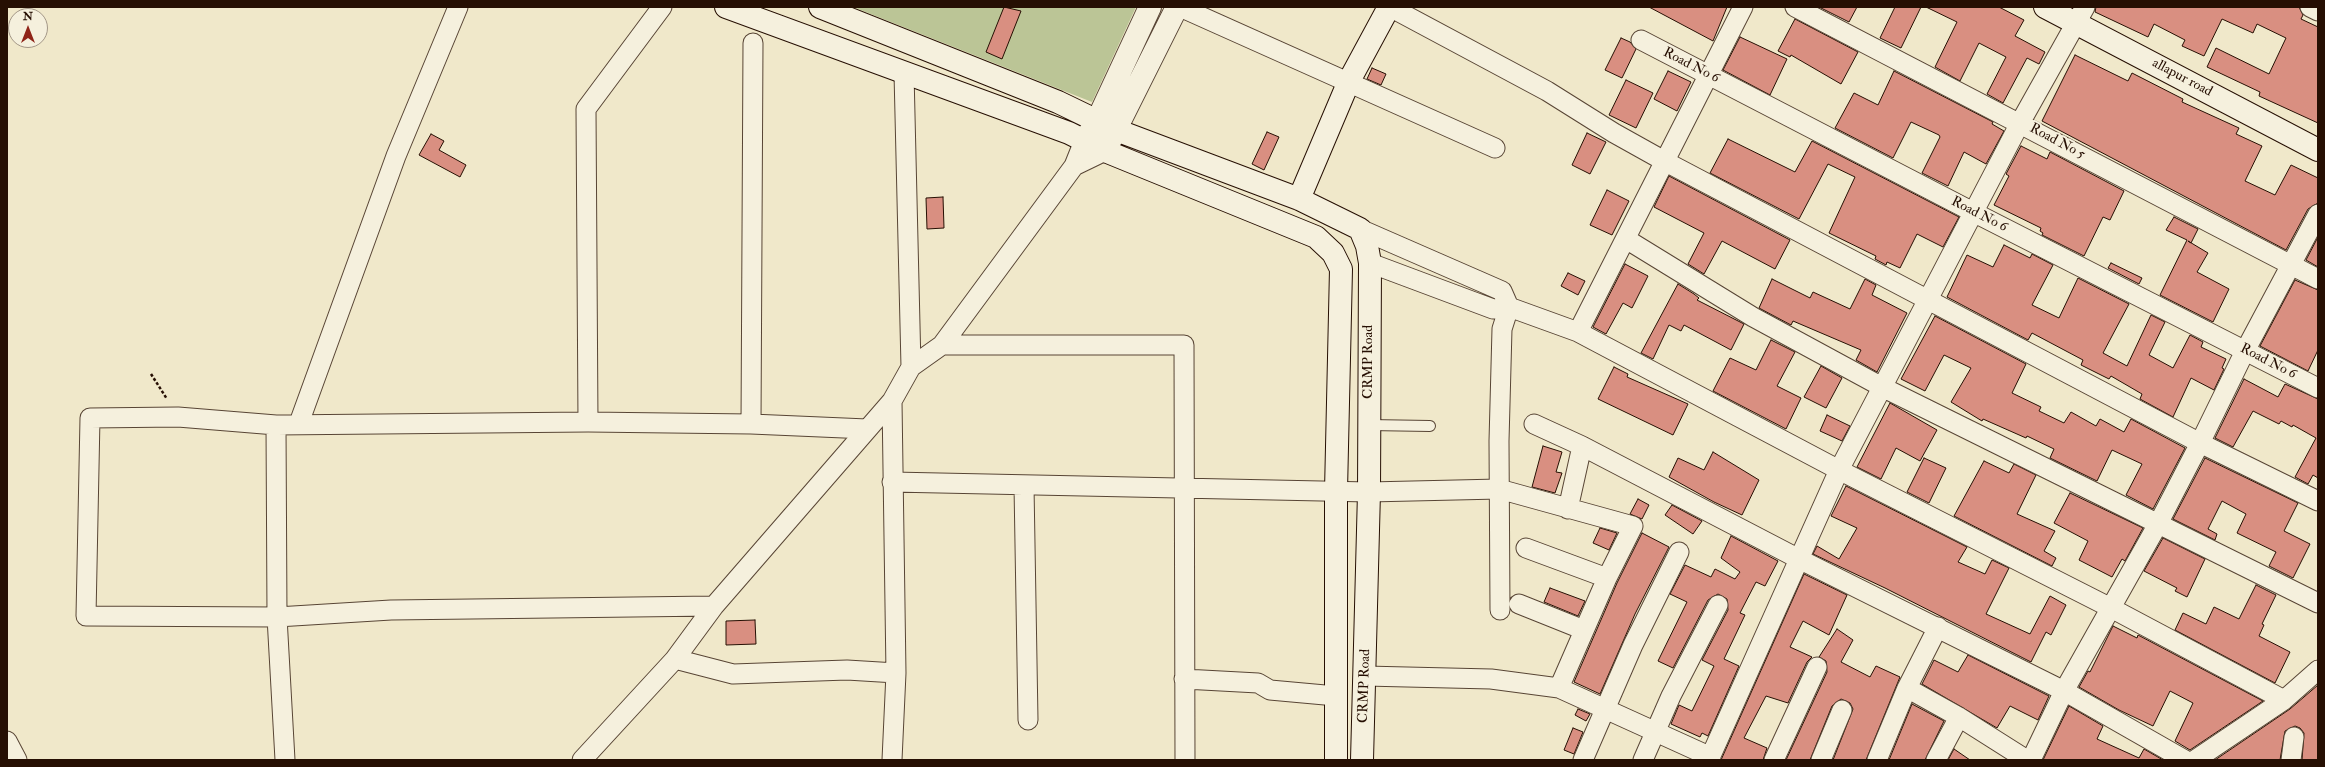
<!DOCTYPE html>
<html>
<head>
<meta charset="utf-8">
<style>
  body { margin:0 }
  #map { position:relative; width:2325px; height:767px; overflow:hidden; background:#f0e8ca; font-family:"IM FELL Double Pica",serif }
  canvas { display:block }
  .frame { position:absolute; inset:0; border:8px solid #260f03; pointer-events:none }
  .north { position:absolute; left:8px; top:8px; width:40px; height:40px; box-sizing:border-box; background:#f5f0dd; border:1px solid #a29686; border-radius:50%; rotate:0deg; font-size:11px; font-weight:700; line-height:16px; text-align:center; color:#260f03 }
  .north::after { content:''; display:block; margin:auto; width:14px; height:18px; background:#8f2418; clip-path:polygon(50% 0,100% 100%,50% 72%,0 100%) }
</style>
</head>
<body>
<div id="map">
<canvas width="2325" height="767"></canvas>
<div class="frame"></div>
<div class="north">N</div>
</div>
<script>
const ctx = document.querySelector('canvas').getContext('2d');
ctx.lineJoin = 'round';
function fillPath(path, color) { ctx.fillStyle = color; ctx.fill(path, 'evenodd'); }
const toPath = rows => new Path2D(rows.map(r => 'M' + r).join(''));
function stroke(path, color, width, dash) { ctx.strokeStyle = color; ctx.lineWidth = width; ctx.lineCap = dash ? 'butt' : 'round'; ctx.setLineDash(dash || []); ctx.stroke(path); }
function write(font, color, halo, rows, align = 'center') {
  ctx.font = font + ' "IM FELL Double Pica",serif'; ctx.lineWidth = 4; ctx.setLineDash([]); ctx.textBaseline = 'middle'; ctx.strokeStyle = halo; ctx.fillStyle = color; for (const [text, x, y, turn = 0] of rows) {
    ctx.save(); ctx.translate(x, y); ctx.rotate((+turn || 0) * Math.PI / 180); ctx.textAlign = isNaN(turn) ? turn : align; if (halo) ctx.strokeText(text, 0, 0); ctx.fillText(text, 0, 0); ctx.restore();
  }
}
fillPath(toPath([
  [853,7,1136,7,1092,102]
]), '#bbc596');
const building = toPath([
  [1004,7,1021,11,1002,59,986,52,1004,7],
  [1649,7,1727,7,1713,41,1649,7],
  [1819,7,1857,7,1849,22,1819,7],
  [1895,7,1921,7,1901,48,1880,38,1895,7],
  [1926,7,1999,7,2024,20,2015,36,2045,52,2039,64,2027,58,2003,103,1987,94,2006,57,1979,43,1960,81,1935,67,1957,22,1926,7],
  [2096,7,2299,7,2303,15,2301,19,2318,27,2318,123,2259,96,2260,92,2207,67,2216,48,2269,74,2286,38,2257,24,2253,33,2222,19,2204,56,2182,46,2185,40,2154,24,2148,37,2095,12,2096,7],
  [1795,19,1858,52,1841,84,1791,55,1790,57,1778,51,1795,19],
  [1740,37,1787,59,1770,95,1723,70,1740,37],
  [1621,38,1630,42,1636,49,1622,78,1605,70,1621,38],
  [2075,55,2128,81,2132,73,2183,99,2182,102,2239,128,2236,134,2262,146,2245,181,2275,195,2291,165,2318,178,2318,203,2308,209,2286,250,2042,121,2075,55],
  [1372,68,1386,74,1381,85,1367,79,1372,68],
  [1668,71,1691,82,1677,111,1654,99,1668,71],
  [1894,71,1993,122,1992,124,2004,131,1986,164,1964,152,1948,186,1922,173,1940,137,1939,135,1911,122,1893,158,1835,128,1854,93,1878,105,1894,71],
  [1626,80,1653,93,1636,128,1609,115,1626,80],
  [1267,132,1279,137,1264,170,1252,164,1267,132],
  [1587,133,1606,142,1590,174,1572,165,1587,133],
  [431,134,444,141,439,150,466,165,460,177,419,155,431,134],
  [1728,139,1795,172,1812,141,1959,217,1943,247,1917,234,1900,268,1887,262,1886,265,1875,259,1876,256,1829,233,1855,177,1828,164,1799,219,1710,173,1728,139],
  [2021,146,2047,159,2050,152,2124,191,2110,220,2103,217,2084,256,2042,235,2043,233,2040,231,2041,228,1994,205,2009,176,2006,174,2021,146],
  [1669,176,1790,240,1775,269,1722,241,1704,274,1688,264,1704,233,1654,207,1669,176],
  [1607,190,1629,201,1612,235,1590,225,1607,190],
  [943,197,944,228,927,229,926,198,943,197],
  [2174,217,2198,229,2191,243,2188,241,2208,253,2197,272,2229,289,2213,322,2160,295,2187,240,2166,230,2174,217],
  [2318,237,2318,267,2306,260,2318,237],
  [2004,245,2030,258,2032,254,2053,265,2032,305,2059,318,2078,278,2129,304,2103,353,2127,366,2151,315,2165,322,2149,355,2173,368,2190,335,2203,342,2201,347,2226,359,2222,368,2224,369,2214,390,2191,378,2173,417,2140,399,2142,394,2111,376,2109,379,2081,365,2083,360,2032,333,2028,340,1947,297,1967,255,1993,267,2004,245],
  [2111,263,2142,278,2139,284,2108,268,2111,263],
  [1625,264,1648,276,1632,308,1623,303,1606,334,1593,327,1625,264],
  [1568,273,1585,281,1578,295,1561,286,1568,273],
  [1772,279,1810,298,1813,292,1850,309,1865,279,1876,285,1872,295,1907,313,1877,372,1856,360,1861,350,1793,321,1791,325,1759,308,1772,279],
  [2295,280,2318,290,2318,350,2308,371,2260,346,2295,280],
  [1678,284,1694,294,1699,298,1697,300,1744,324,1731,350,1684,325,1681,331,1669,325,1653,359,1641,353,1678,284],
  [1935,316,2026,364,2012,393,2041,407,2039,411,2064,423,2071,412,2096,426,2100,419,2124,432,2131,419,2185,448,2153,509,2126,495,2142,464,2112,450,2097,481,2050,458,2054,449,2027,436,2026,438,1983,419,1982,421,1951,402,1971,368,1944,355,1925,391,1901,379,1935,316],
  [1771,340,1795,352,1777,386,1801,398,1786,429,1713,391,1730,358,1756,370,1771,340],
  [1821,366,1842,378,1826,408,1804,397,1821,366],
  [1614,367,1628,374,1627,377,1688,404,1673,435,1598,399,1614,367],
  [2244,379,2278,397,2285,384,2318,399,2318,478,2313,475,2308,484,2295,477,2316,438,2293,425,2292,427,2281,421,2279,424,2253,411,2233,447,2215,438,2244,379],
  [1890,403,1937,430,1920,461,1896,448,1881,479,1857,467,1890,403],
  [1827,415,1850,426,1842,441,1820,431,1827,415],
  [1543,446,1562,452,1556,472,1562,473,1555,493,1532,487,1543,446],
  [1713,452,1759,480,1742,515,1714,502,1669,477,1678,458,1704,470,1713,452],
  [1924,458,1946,468,1929,503,1907,492,1924,458],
  [2205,458,2298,503,2284,531,2310,544,2293,578,2269,566,2276,552,2237,533,2246,514,2222,501,2208,529,2217,534,2215,540,2173,519,2205,458],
  [1984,461,2009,473,2014,464,2036,475,2017,514,2055,531,2044,551,2056,558,2052,566,1954,516,1984,461],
  [1846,486,1967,547,1958,562,1985,574,1992,560,2009,568,1986,614,2030,634,2050,596,2066,605,2051,635,2046,632,2031,662,1885,588,1813,554,1817,546,1839,559,1857,528,1831,516,1846,486],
  [2070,493,2143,528,2125,561,2122,559,2112,577,2079,560,2088,541,2054,523,2070,493],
  [1638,499,1649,505,1642,519,1630,514,1638,499],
  [1672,505,1702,521,1693,534,1665,515,1672,505],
  [1600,528,1617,533,1609,550,1593,543,1600,528],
  [1642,533,1669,547,1635,614,1600,694,1574,682,1617,583,1642,533],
  [1731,536,1778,561,1765,586,1756,582,1740,613,1745,615,1724,659,1739,666,1708,736,1702,733,1700,737,1671,724,1679,705,1692,711,1714,666,1702,660,1728,610,1727,599,1718,594,1708,600,1673,668,1658,661,1687,602,1670,594,1685,565,1711,577,1715,569,1735,579,1740,572,1721,558,1731,536],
  [2163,538,2205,559,2187,597,2175,591,2177,588,2144,571,2163,538],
  [1804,574,1847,595,1829,635,1803,621,1790,647,1812,657,1807,662,1788,703,1766,696,1744,738,1767,748,1763,760,1721,760,1804,574],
  [2256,585,2276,595,2262,624,2264,625,2259,636,2290,652,2275,683,2175,630,2183,613,2206,624,2214,607,2239,619,2256,585],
  [1550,588,1585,601,1578,616,1544,602,1550,588],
  [755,620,756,644,726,645,726,621,755,620],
  [2113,626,2137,638,2138,635,2263,701,2190,750,2175,741,2193,703,2170,691,2153,726,2119,710,2079,687,2088,671,2090,672,2113,626],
  [1837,629,1853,640,1841,662,1870,677,1876,666,1900,677,1866,760,1833,760,1853,709,1850,703,1841,699,1832,706,1810,760,1786,760,1827,672,1826,661,1819,657,1837,629],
  [1968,655,2049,696,2038,720,2010,706,1997,728,1922,684,1934,660,1958,672,1968,655],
  [2318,685,2318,760,2302,760,2304,733,2300,728,2295,726,2285,731,2280,760,2215,760,2290,709,2318,685],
  [1912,704,1944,721,1925,760,1889,760,1912,704],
  [2069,706,2103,726,2097,739,2139,758,2144,749,2163,760,2043,760,2069,706],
  [1578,709,1590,714,1586,721,1575,715,1578,709],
  [1573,728,1583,732,1574,754,1564,750,1573,728],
  [1954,749,1970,760,1948,760,1954,749]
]);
fillPath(building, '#d98f81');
stroke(building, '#260f03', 1);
const service = toPath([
  [1369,425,1430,426]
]);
const minor = toPath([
  [1180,7,1495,148],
  [1390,7,1547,91,1614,133,1666,162,2200,443,2318,501],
  [1795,7,2318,279],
  [2310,7,2318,11],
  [1641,40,1973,212,2318,388],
  [904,73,911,367],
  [1084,141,1074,166,1105,151],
  [1360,229,1502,291,1509,307,1502,329,1499,441,1500,610],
  [1626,239,1753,317,1884,388,2318,603],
  [1370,263,1493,309,1509,307,1578,332,1839,470,2111,608,2284,700],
  [1578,332,1743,7],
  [942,345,1184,345,1185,760],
  [588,422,586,109,662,7],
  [299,423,396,156,458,7],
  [751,424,753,43],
  [1534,424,1582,446,1799,559,2064,691,2185,760],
  [276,425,277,617,285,760],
  [892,482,1369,492,1499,489,1633,526,1607,578,1559,688,1711,757],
  [1024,486,1028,720],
  [1568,509,1582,446],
  [1526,548,1607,578],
  [1519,604,1584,630],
  [714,606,391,610,277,617,86,616,90,418,178,417,276,425,588,422,751,424,867,429],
  [675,659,733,674,847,670,896,673],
  [1365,676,1491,679,1559,688],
  [1184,679,1258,683,1270,690,1336,696],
  [1907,688,1959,717,2027,760],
  [7,741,17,760],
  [582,760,675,659,714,606,892,401,911,367,942,345,1074,166],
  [892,760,896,673,892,401],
  [1583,760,1633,645,1679,552],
  [1643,760,1671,696,1718,605],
  [1709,760,1839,470,2020,123,2085,7],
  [1774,760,1817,667],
  [1821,760,1842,710],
  [1877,760,1907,688,1938,627],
  [1936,760,1959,717],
  [2031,760,2064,691,2158,524,2200,443,2245,351,2318,214],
  [2195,760,2284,700,2318,670],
  [2291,760,2294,737]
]);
const tertiary = toPath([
  [1084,141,1097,121,1150,7],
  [1105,151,1177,7]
]);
const secondary = toPath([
  [726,7,1069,133,1105,151,1316,237,1333,253,1341,269,1336,491,1336,760],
  [820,7,1058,102,1116,130,1299,199,1360,229,1367,246,1370,263,1369,492,1362,760],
  [2045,7,2318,150],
  [1299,199,1349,81,1389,7]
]);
stroke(service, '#584535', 12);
stroke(minor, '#584535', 21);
stroke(tertiary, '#584535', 24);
stroke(secondary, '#260f03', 24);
stroke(toPath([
  [151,374,167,399]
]), '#260f03', 2.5, [3, 2]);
stroke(service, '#f5f0dd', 10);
stroke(minor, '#f5f0dd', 19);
stroke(tertiary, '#f5f0dd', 22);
stroke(secondary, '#f5f0dd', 22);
write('14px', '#260f03', '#f5f0dd', [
  ["Road No 6",1691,66,27],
  ["allapur road",2182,78,28],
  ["Road No 5",2057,142,28],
  ["Road No 6",1979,215,27],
  ["CRMP Road",1369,362,-90],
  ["Road No 6",2268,362,27],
  ["CRMP Road",1365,686,-88]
]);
</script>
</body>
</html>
